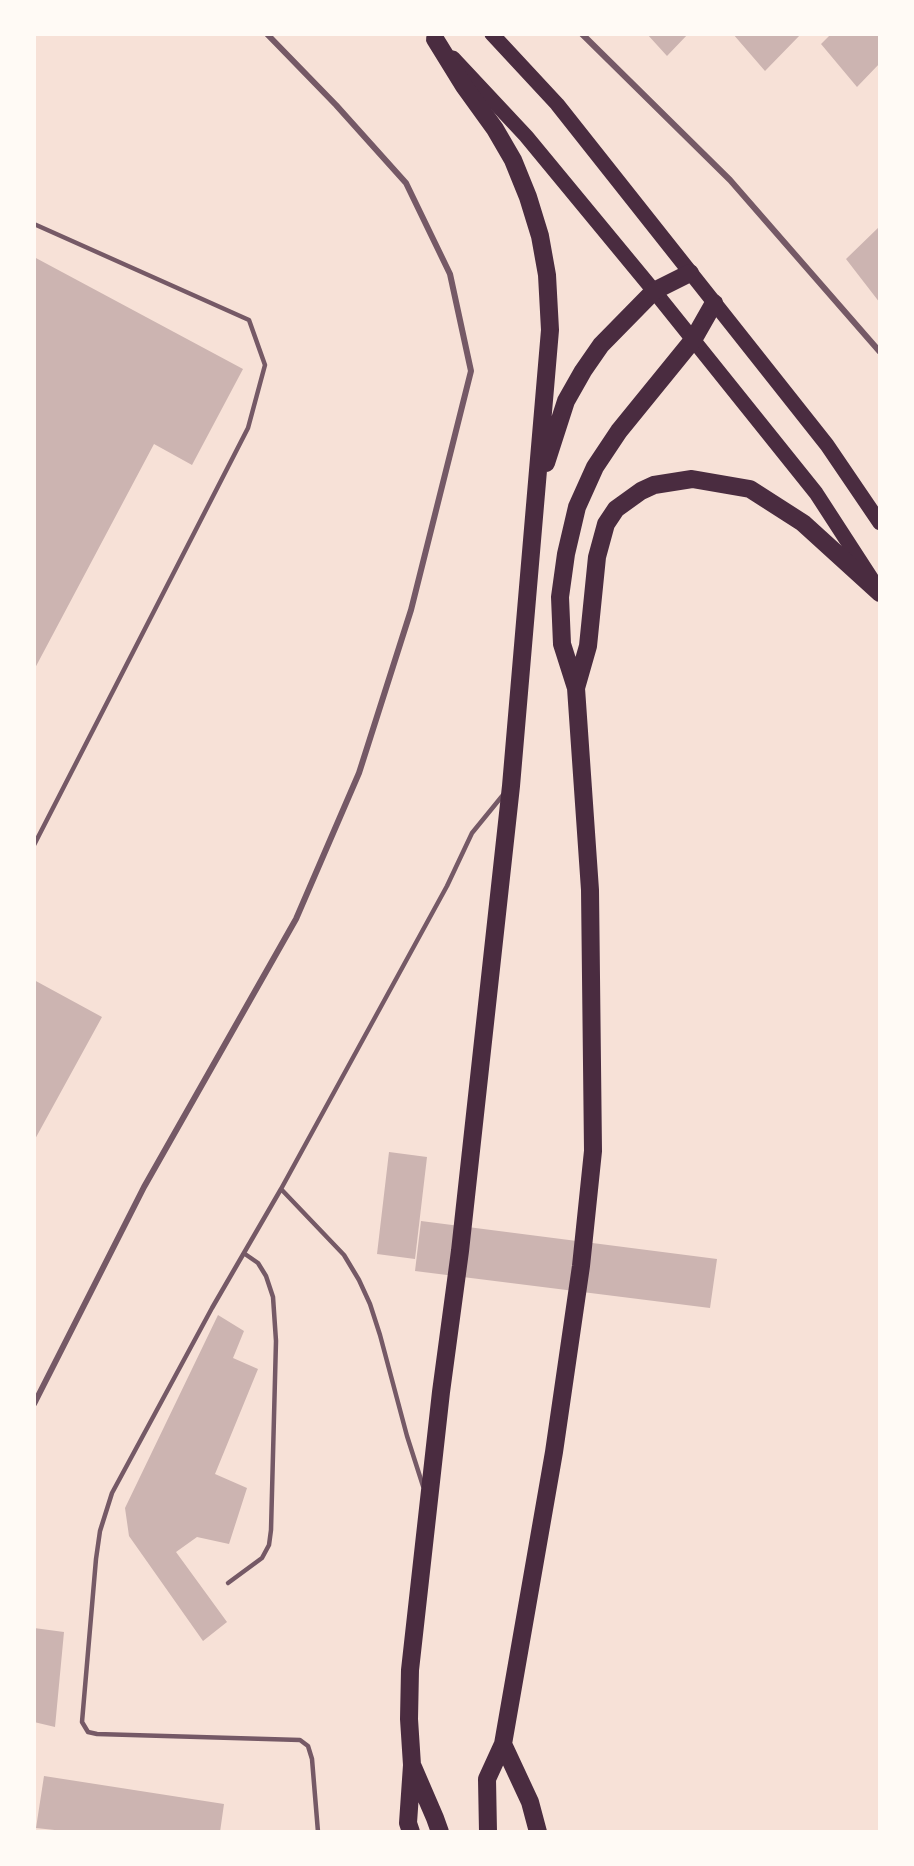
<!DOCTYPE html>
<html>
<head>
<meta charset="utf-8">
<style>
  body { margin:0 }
  #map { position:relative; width:914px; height:1866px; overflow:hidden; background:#f7e1d7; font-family:"PT Sans",sans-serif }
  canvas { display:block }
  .frame { position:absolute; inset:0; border:36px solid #fffaf5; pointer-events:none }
</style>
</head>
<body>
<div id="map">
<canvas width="914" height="1866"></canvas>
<div class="frame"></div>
</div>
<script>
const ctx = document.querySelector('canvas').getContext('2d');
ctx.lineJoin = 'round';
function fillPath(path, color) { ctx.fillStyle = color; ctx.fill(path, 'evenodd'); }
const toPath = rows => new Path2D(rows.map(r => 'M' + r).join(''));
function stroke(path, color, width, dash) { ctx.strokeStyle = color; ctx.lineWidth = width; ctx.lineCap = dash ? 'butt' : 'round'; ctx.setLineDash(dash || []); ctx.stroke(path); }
fillPath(toPath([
  [647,34,688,34,667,56],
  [733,34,801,34,765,71],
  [831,34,880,34,880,63,857,87,821,44],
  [880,226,880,303,846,259],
  [34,257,243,369,192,465,154,444,34,670],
  [34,980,102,1017,34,1141],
  [389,1152,427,1157,415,1259,377,1254],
  [421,1221,717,1259,710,1308,415,1271],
  [218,1315,244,1331,233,1358,258,1369,215,1474,247,1488,229,1544,197,1537,176,1552,227,1622,203,1641,129,1536,125,1508],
  [34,1628,64,1632,55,1727,34,1722],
  [44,1776,224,1804,220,1832,73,1832,36,1828]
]), '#ccb4b1');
stroke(toPath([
  [34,224,249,320,265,365,248,428,34,845],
  [281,1189,344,1255,359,1280,370,1304,380,1335,407,1436,423,1486],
  [228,1583,262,1558,269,1545,271,1530,276,1341,273,1297,266,1276,258,1263,245,1254],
  [318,1832,312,1759,308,1746,300,1740,97,1734,88,1732,82,1722,96,1559,100,1531,112,1493,212,1308,281,1189,447,886,472,833,503,795]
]), '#755966', 4.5);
stroke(toPath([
  [582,34,730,180,880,352],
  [34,1404,144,1187,296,919,359,773,411,610,471,371,450,274,406,183,336,105,267,34]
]), '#755966', 6);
stroke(toPath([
  [492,34,557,104,827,445,880,523],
  [453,58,526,136,654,291,816,493,875,584]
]), '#4a2c40', 15);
stroke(toPath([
  [546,463,566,401,583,371,601,345,654,291,690,273],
  [576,688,588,646,597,557,606,524,616,509,641,491,654,485,692,479,750,489,803,523,880,593],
  [503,1744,530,1802,538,1832],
  [413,1767,435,1818,440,1832],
  [411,1832,408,1823,412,1765,409,1719,410,1670,441,1392,460,1251,511,786,550,330,547,275,540,236,528,197,513,160,495,129,464,86,435,39],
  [488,1832,487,1779,503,1744,554,1452,581,1266,593,1151,590,890,576,688,562,644,560,597,566,554,577,507,595,467,619,431,693,340,714,303]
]), '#4a2c40', 18);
</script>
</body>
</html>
